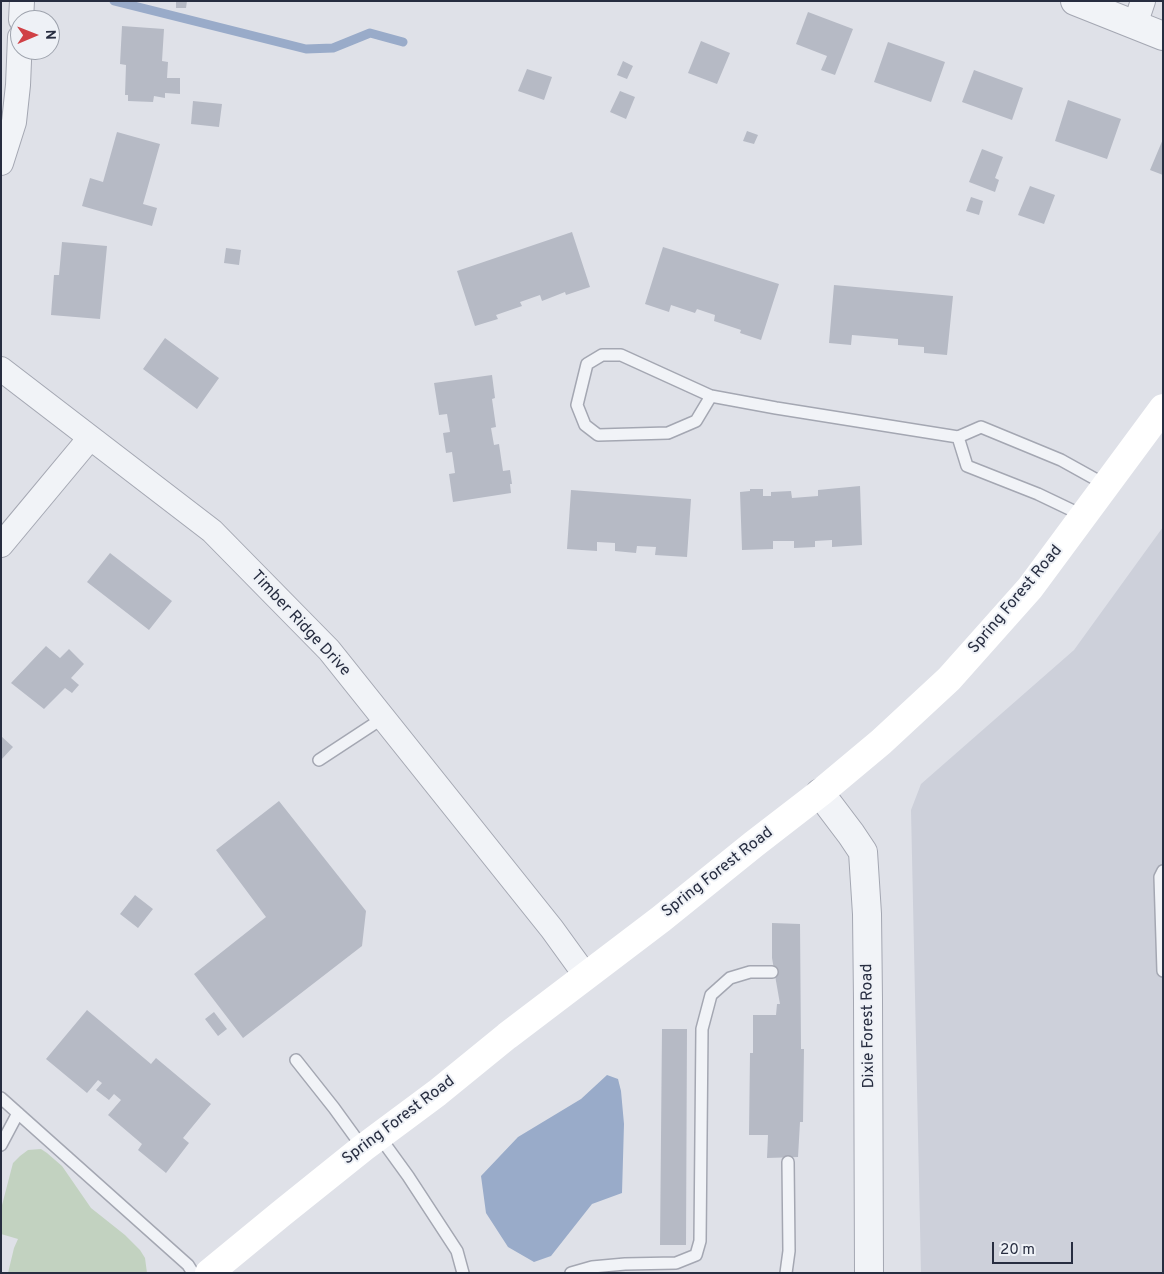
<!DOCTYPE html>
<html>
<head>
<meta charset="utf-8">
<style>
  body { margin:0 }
  #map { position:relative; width:1164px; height:1274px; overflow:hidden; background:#dfe1e8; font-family:Overpass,sans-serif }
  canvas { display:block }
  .frame { position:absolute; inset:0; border:2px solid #272d40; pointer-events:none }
  .north { position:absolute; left:10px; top:10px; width:50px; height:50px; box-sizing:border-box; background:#eef1f6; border:1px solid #9ea3ad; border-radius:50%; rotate:89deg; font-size:14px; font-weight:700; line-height:20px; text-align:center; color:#272d40 }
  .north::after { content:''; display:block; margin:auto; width:18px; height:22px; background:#d04146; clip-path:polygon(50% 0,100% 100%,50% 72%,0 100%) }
  .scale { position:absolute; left:992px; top:1242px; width:81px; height:22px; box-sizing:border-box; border:2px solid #272d40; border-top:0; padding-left:6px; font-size:15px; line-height:18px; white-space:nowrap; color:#272d40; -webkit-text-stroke:4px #eef1f6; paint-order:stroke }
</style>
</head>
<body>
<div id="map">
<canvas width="1164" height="1274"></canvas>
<div class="frame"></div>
<div class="north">N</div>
<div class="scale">20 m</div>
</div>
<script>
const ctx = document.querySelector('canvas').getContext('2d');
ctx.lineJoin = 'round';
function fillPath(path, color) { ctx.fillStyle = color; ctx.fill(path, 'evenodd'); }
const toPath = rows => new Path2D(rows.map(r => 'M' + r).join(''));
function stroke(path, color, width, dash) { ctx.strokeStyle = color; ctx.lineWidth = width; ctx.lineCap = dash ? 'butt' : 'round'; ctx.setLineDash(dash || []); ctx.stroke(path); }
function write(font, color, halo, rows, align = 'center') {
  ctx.font = font + ' Overpass,sans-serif'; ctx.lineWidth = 4; ctx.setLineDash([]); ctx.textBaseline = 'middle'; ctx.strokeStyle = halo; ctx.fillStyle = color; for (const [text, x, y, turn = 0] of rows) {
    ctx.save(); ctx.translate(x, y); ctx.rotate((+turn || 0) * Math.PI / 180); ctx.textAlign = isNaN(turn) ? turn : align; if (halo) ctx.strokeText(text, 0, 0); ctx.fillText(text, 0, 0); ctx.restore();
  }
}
fillPath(toPath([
  [1163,527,1163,1273,921,1273,911,810,921,784,1074,650]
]), '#cdd0da');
fillPath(toPath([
  [41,1149,47,1153,62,1166,91,1208,125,1235,140,1250,145,1258,147,1273,8,1273,14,1248,18,1239,1,1234,1,1209,13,1163,20,1156,28,1150]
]), '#c2d2c0');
fillPath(toPath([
  [607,1075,618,1079,621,1091,624,1124,622,1193,592,1204,551,1256,534,1262,508,1247,486,1213,481,1176,518,1137,581,1099]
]), '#99abc9');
stroke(toPath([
  [114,1,306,49,333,48,370,33,403,42]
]), '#99abc9', 9);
fillPath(toPath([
  [176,1,187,1,186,8,176,8],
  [808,12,853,29,835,75,821,70,827,56,796,44],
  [122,26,164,29,162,61,168,62,167,78,180,78,180,94,165,93,165,98,154,96,153,102,128,101,128,95,125,95,126,65,120,64],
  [701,41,730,53,717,84,688,73],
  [888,42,945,62,931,102,874,82],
  [623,61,633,66,627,79,617,75],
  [527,69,552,77,544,100,518,91],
  [974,70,1023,88,1012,120,962,102],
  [620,91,635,97,626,119,610,112],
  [1068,100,1121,119,1107,159,1055,141],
  [193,101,222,104,219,127,191,124],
  [747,131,758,135,754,144,743,141],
  [117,132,160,144,143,204,157,208,152,226,82,206,90,178,103,182],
  [1163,139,1163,175,1150,170],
  [982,149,1003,157,995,178,999,180,995,192,969,182],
  [1030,186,1055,195,1044,224,1018,215],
  [971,197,983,201,979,215,966,211],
  [572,232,590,287,566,295,565,292,542,301,540,295,523,301,520,302,522,306,496,315,498,319,475,326,457,271],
  [62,242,107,246,100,319,51,315,54,275,59,275],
  [663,247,779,284,761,340,740,333,741,330,714,321,715,315,697,309,695,313,671,305,669,312,645,304],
  [226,248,241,250,239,265,224,263],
  [834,285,953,296,947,355,924,353,924,347,898,345,898,339,852,335,851,345,829,343],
  [165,338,219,378,197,409,143,369],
  [492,375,495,398,492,399,496,427,491,428,494,445,499,444,503,471,510,470,512,484,510,484,511,493,453,502,449,474,455,473,452,452,446,453,443,433,450,432,447,414,439,415,434,383],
  [860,486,862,545,832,547,832,540,815,541,815,547,794,548,794,541,773,541,773,549,742,550,740,492,750,491,750,489,763,489,763,496,771,496,771,492,791,491,792,498,818,496,818,490],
  [571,490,691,499,687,557,655,555,656,547,637,546,636,553,615,551,615,543,597,542,597,551,567,549],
  [110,553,172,601,149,630,87,582],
  [46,646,60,658,69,649,84,664,71,678,79,685,72,693,65,688,44,709,11,683],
  [1,736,13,747,1,760],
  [279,801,366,911,362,946,243,1038,194,974,266,917,216,850],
  [135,895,153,909,138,928,120,914],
  [772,923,800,924,801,1049,804,1049,803,1122,800,1122,798,1157,767,1158,768,1135,749,1135,750,1053,753,1053,753,1015,776,1015,777,1004,780,1004,772,958],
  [87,1010,151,1064,156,1058,211,1104,183,1138,189,1143,166,1173,138,1150,142,1144,108,1115,121,1100,114,1094,109,1100,96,1090,102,1083,98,1080,87,1093,46,1059],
  [214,1012,227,1029,218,1036,205,1019],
  [662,1029,687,1029,686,1245,660,1245]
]), '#b6bac5');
const service = toPath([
  [711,396,696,421,668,433,598,435,585,425,577,405,587,364,602,355,621,355,711,396,776,408,958,437,981,427,1061,460,1106,485],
  [958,437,967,466,1038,494,1084,516],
  [319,760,383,718],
  [1163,871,1160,877,1163,971],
  [296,1060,334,1108,363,1148],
  [1,1098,188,1265,193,1273],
  [379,1136,408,1176,457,1251,463,1273],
  [1,1145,18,1113],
  [571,1273,592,1267,625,1264,676,1263,696,1255,700,1241,702,1029,711,995,730,978,750,972,772,972],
  [786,1273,789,1251,788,1162]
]);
const minor = toPath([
  [21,20,22,1],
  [1135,25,1143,1],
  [1,163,14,122,18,85,20,37],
  [1,369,212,531,329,650,552,929,586,976],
  [1,545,90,438]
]);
const tertiary = toPath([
  [1075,1,1163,36],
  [820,793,851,834,863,852,867,914,868,1000,869,1273]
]);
stroke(service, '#a4a7b2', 14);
stroke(minor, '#a4a7b2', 26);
stroke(tertiary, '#a4a7b2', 30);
stroke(service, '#f1f3f7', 11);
stroke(minor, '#f1f3f7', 24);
stroke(tertiary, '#f1f3f7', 28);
stroke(toPath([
  [209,1273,282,1213,363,1148,437,1093,507,1036,661,919,754,844,820,793,881,742,949,679,1030,588,1163,408]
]), '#fff', 28);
write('16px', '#272d40', '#eef1f6', [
  ["Spring Forest Road",1016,600,-50],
  ["Timber Ridge Drive",300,624,47],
  ["Spring Forest Road",718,873,-38],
  ["Dixie Forest Road",869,1026,-91],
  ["Spring Forest Road",399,1121,-37]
]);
</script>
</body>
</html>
